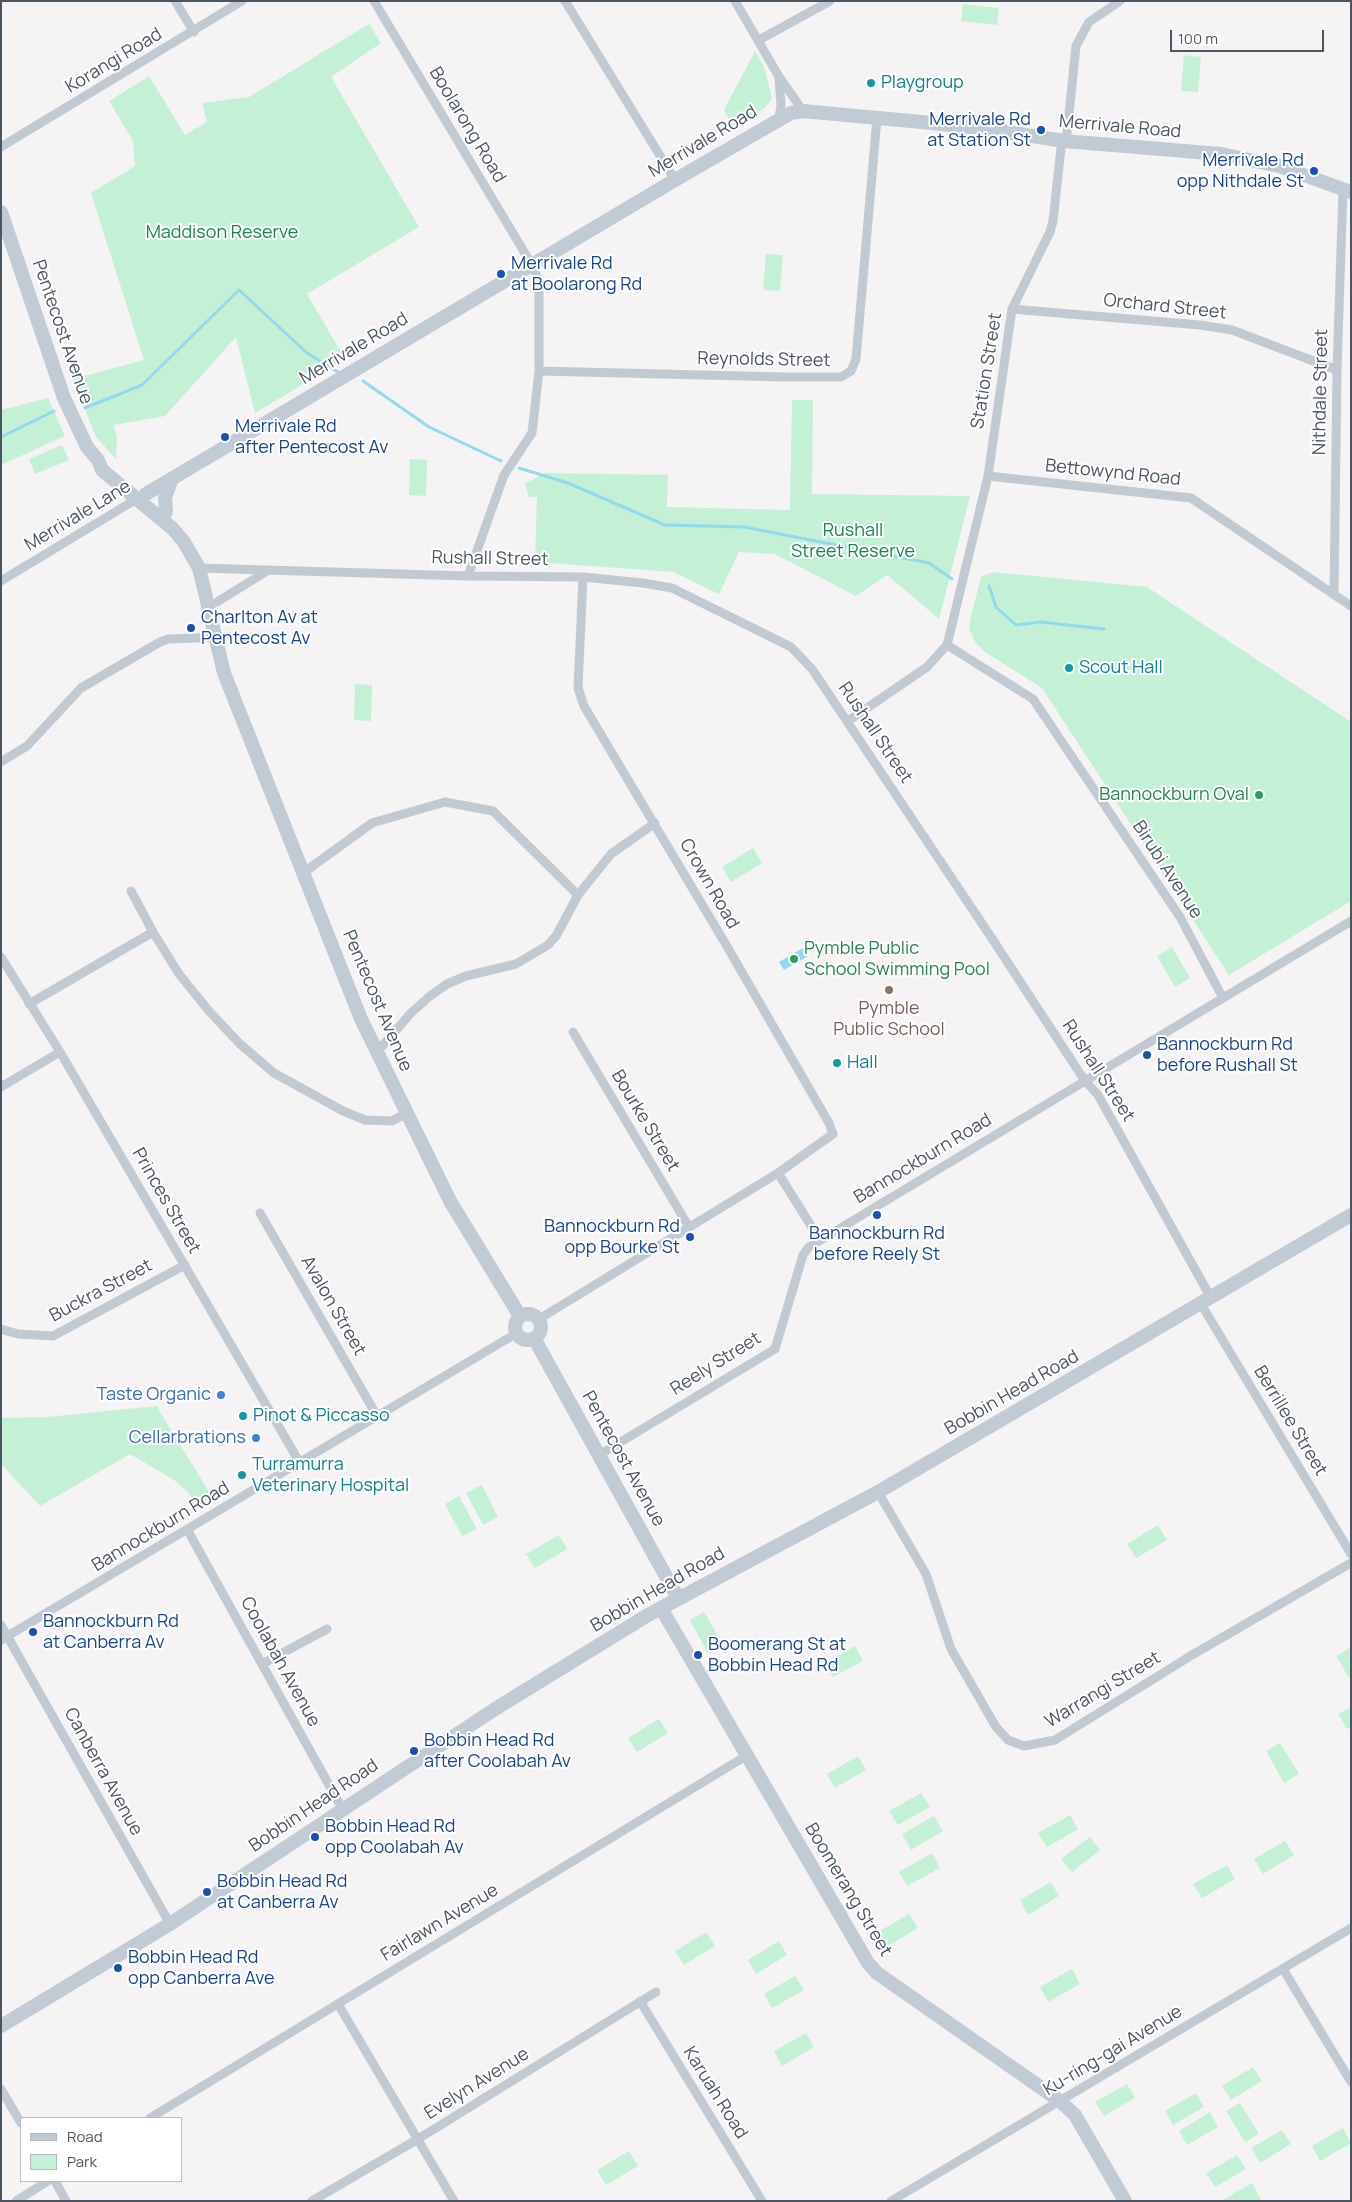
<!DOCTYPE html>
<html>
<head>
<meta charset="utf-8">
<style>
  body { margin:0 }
  #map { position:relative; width:1352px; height:2202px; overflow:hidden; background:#f5f3f3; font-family:Manrope,sans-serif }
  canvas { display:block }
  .frame { position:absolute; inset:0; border:2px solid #4a5661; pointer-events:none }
  .legend { position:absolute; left:20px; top:2117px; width:162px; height:65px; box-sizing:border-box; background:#fff; border:1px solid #b7bbc0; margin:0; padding:6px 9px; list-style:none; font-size:15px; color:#4a5661 }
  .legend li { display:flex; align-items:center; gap:10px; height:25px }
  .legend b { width:25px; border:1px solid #b7bbc0 }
  .scale { position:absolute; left:1170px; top:30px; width:154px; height:22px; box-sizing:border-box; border:2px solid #4a5661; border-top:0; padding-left:6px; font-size:15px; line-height:18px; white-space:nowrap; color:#4a5661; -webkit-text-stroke:4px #fff; paint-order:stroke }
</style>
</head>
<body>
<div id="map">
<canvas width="1352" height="2202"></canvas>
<div class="frame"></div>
<ul class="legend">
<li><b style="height:6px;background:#c1cbd6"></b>Road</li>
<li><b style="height:14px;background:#c3f1d5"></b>Park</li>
</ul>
<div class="scale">100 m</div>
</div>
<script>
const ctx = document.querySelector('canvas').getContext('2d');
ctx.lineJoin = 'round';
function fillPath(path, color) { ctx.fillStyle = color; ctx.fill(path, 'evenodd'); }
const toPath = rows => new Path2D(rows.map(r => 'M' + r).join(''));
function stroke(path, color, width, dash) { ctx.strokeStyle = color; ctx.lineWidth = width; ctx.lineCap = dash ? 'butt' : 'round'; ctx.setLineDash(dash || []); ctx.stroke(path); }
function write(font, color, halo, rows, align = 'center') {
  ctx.font = font + ' Manrope,sans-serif'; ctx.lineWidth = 4; ctx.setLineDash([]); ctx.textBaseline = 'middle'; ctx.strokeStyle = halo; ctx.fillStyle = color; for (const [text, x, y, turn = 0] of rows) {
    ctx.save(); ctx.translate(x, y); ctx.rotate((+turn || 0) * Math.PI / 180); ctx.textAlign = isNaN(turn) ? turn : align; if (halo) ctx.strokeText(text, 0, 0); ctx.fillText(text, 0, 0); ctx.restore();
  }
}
fillPath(toPath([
  [963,4,999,8,997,25,961,21],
  [369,24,381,43,331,77,419,227,307,294,345,359,255,413,236,337,165,416,113,425,117,436,116,459,96,437,73,379,144,360,91,193,135,166,133,141,109,101,149,76,185,135,207,122,202,103,249,97],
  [755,51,764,67,772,98,765,108,733,127,724,110],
  [1184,55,1201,57,1198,92,1181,91],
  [766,254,783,255,780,291,763,290],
  [48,398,65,436,1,465,1,410],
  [792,400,813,400,812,494,970,496,939,619,887,575,856,596,775,554,739,552,719,594,673,572,535,562,537,497,529,497,525,484,545,473,668,475,667,507,790,510],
  [62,445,69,460,35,474,29,459],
  [410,459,427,460,426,496,409,495],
  [993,572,1147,587,1351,722,1351,901,1229,975,1042,688,985,652,975,642,969,628,971,616,981,577],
  [355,684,372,685,371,721,354,720],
  [753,848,762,863,731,882,722,867],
  [1172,947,1190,978,1175,987,1157,956],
  [158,1406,158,1409,211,1495,209,1500,197,1506,189,1493,174,1480,130,1454,40,1506,1,1464,1,1418,47,1417],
  [482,1485,498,1517,483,1525,466,1493],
  [459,1496,477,1529,462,1536,445,1504],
  [1158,1525,1167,1540,1136,1558,1127,1544],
  [559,1535,567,1549,535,1568,526,1554],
  [704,1612,722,1643,707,1652,690,1620],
  [855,1646,863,1661,833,1677,825,1663],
  [1350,1648,1351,1649,1351,1681,1336,1656],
  [1351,1707,1351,1727,1347,1729,1338,1714],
  [659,1719,668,1733,637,1752,628,1738],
  [1280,1743,1299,1774,1284,1783,1266,1751],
  [858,1756,866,1770,835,1788,827,1774],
  [921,1793,930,1807,898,1825,889,1811],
  [1070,1815,1078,1829,1047,1847,1038,1833],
  [934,1816,943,1831,911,1850,902,1834],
  [1090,1837,1100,1850,1072,1872,1061,1859],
  [1285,1841,1294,1855,1263,1874,1254,1859],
  [932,1853,940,1868,907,1886,899,1872],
  [1227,1865,1235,1879,1202,1898,1193,1884],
  [1051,1882,1059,1896,1028,1915,1020,1900],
  [909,1914,918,1928,886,1947,878,1932],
  [706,1932,715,1946,684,1965,675,1951],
  [779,1941,787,1955,756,1974,748,1960],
  [1072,1969,1080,1984,1048,2002,1040,1987],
  [795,1976,804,1990,772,2008,764,1994],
  [806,2033,814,2047,782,2066,774,2051],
  [1253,2067,1262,2081,1231,2100,1222,2086],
  [1127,2084,1135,2098,1104,2116,1095,2102],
  [1196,2093,1204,2107,1173,2125,1165,2111],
  [1240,2103,1259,2134,1245,2142,1226,2111],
  [1210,2112,1218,2127,1187,2145,1179,2131],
  [1343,2128,1351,2143,1320,2161,1312,2146],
  [1282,2130,1291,2144,1260,2163,1251,2148],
  [629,2151,638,2166,606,2185,597,2170],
  [1237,2155,1246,2169,1215,2187,1206,2173],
  [1252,2183,1261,2200,1259,2201,1221,2201]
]), '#c3f1d5');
fillPath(toPath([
  [803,948,808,956,784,970,779,962]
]), '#90daee');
stroke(toPath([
  [363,381,429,427,501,461],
  [85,408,142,385,239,290,307,353,338,372],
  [1,437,54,411],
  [519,468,568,483,665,525,744,527,929,563,952,579],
  [989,586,996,607,1016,625,1041,622,1104,629]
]), '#90daee', 3);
stroke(toPath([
  [175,1,194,32],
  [374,1,532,265,539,281,539,371,532,433,504,475,468,576],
  [565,1,675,180],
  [735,1,778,75,803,111],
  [759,40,830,1],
  [779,77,781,105,779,119],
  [1,147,242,1],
  [1012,309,1200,325,1232,330,1337,370],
  [539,371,784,377,841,377,851,371,856,359,877,118],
  [988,476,1191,498,1351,606],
  [199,568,468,576,583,577,643,583,672,588,791,647,812,669,993,940,1085,1081,1098,1095,1211,1298],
  [1,581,140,497],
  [1334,595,1337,370,1343,189],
  [217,602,267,571],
  [947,645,1033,699,1180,917,1223,998],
  [848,721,927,667,947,645,988,476,1012,309,1050,232,1053,221,1061,148,1067,133,1076,46,1089,22,1120,1],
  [1,762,27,746,81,688,160,642,168,639,223,637],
  [303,873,372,823,445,802,493,811,578,895],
  [131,891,153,932,179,974,209,1011,240,1044,274,1073,343,1111,365,1120,392,1121,407,1113],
  [1,957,60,1052,300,1463],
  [29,1004,153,932],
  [573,1032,689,1227],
  [377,1052,411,1013,430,996,447,984,466,976,516,964,548,945,556,936,578,895,611,854,655,823],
  [1,1087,60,1052],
  [778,1173,820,1240],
  [260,1213,377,1416],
  [1201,1304,1351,1554],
  [539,1319,778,1173,833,1134,829,1123,725,943,584,706,578,688,583,577],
  [1,1329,18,1334,53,1336,185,1265],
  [599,1455,775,1349,803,1255,809,1247,1351,921],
  [878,1492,926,1574,951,1649,996,1727,1008,1740,1024,1746,1055,1740,1192,1655,1351,1563],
  [188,1531,343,1810],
  [1,1625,170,1924],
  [1,1640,517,1333],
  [262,1664,327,1629],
  [1283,1969,1351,2082],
  [640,2001,762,2201],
  [338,2004,454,2201],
  [1,2089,21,2123],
  [150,2118,746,1756],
  [55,2181,66,2201],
  [16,2201,48,2181],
  [312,2201,418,2139,656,1992],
  [891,2201,1351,1928]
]), '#c1cad2', 9);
stroke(toPath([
  [1,212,64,398,87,447,98,460,102,470,173,529,184,542,199,568,224,673,361,1019,450,1201,520,1316],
  [146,494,675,180,791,113,803,111,932,123,981,128,1064,141,1221,154,1279,166,1351,192],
  [166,512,165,498,171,481],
  '515 1327a13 13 0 1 1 26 0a13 13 0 1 1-26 0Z',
  [534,1338,678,1598],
  [661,1608,868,1963,877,1973,1060,2101,1075,2115,1125,2201],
  [1,2026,170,1924,495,1709,648,1615,878,1492,1351,1215]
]), '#c1cbd6', 14);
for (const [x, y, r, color] of [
  [871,83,5,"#0f9aa8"],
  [1041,130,5,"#1a4fb4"],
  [1314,171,5,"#1a4fb4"],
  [501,274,5,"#1a4fb4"],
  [225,437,5,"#1a4fb4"],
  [191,628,5,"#1a4fb4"],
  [1069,668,5,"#0f9aa8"],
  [1259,795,5,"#2e9e5b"],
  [794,959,5,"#2e9e5b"],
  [889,990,5,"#8d6e63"],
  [1147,1055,5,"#1a4fb4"],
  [837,1063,5,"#0f9aa8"],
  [877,1215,5,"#1a4fb4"],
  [690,1237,5,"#1a4fb4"],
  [221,1395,5,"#3f7fe0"],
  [243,1416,5,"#0f9aa8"],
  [256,1438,5,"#3f7fe0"],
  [242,1475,5,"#0f9aa8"],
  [33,1632,5,"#1a4fb4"],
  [698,1655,5,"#1a4fb4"],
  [414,1751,5,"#1a4fb4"],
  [315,1837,5,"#1a4fb4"],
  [207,1892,5,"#1a4fb4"],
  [118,1968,5,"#1a4fb4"]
]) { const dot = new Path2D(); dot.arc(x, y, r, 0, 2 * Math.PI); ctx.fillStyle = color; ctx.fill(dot); stroke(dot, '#fff', 2); }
write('18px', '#4a5661', '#fff', [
  ["Korangi Road",114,61,-31],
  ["Boolarong Road",467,125,59],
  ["Merrivale Road",1120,127,5],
  ["Merrivale Road",703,142,-31],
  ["Orchard Street",1165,307,6],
  ["Pentecost Avenue",62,332,71],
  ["Merrivale Road",354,349,-31],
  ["Reynolds Street",764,360,1],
  ["Station Street",987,371,-81],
  ["Nithdale Street",1321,392,-89],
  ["Bettowynd Road",1113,473,6],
  ["Merrivale Lane",78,516,-31],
  ["Rushall Street",490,559,1],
  ["Rushall Street",875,733,56],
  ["Birubi Avenue",1167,870,57],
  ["Crown Road",709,884,60],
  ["Pentecost Avenue",377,1001,67],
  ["Rushall Street",1098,1071,57],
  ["Bourke Street",645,1121,59],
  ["Bannockburn Road",923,1159,-31],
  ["Princes Street",166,1201,60],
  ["Buckra Street",101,1291,-28],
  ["Avalon Street",333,1306,60],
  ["Reely Street",716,1364,-32],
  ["Bobbin Head Road",1012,1393,-30],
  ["Berrillee Street",1290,1421,59],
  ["Pentecost Avenue",623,1459,61],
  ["Bannockburn Road",161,1527,-31],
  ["Bobbin Head Road",658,1590,-30],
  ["Coolabah Avenue",280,1662,61],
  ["Warrangi Street",1103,1690,-31],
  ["Canberra Avenue",103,1772,61],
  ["Bobbin Head Road",314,1806,-34],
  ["Boomerang Street",848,1890,59],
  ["Fairlawn Avenue",440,1923,-31],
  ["Ku-ring-gai Avenue",1113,2051,-31],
  ["Evelyn Avenue",477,2084,-32],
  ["Karuah Road",715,2093,58]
]);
write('18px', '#0d838f', '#fff', [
  ["Playgroup",881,83],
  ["Scout Hall",1079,668],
  ["Hall",847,1063],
  ["Pinot & Piccasso",253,1416],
  ["Turramurra",252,1465],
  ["Veterinary Hospital",252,1486]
], 'left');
write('18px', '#164399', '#fff', [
  ["Merrivale Rd",1031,120,"right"],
  ["at Station St",1031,141,"right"],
  ["Merrivale Rd",1304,161,"right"],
  ["opp Nithdale St",1304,182,"right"],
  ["Merrivale Rd",511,264],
  ["at Boolarong Rd",511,285],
  ["Merrivale Rd",235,427],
  ["after Pentecost Av",235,448],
  ["Charlton Av at",201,618],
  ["Pentecost Av",201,639],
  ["Bannockburn Rd",1157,1045],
  ["before Rushall St",1157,1066],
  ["Bannockburn Rd",680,1227,"right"],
  ["opp Bourke St",680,1248,"right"],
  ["Bannockburn Rd",877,1234,"center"],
  ["before Reely St",877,1255,"center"],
  ["Bannockburn Rd",43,1622],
  ["at Canberra Av",43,1643],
  ["Boomerang St at",708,1645],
  ["Bobbin Head Rd",708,1666],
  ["Bobbin Head Rd",424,1741],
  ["after Coolabah Av",424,1762],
  ["Bobbin Head Rd",325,1827],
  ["opp Coolabah Av",325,1848],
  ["Bobbin Head Rd",217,1882],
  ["at Canberra Av",217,1903],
  ["Bobbin Head Rd",128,1958],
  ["opp Canberra Ave",128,1979]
], 'left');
write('18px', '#17864f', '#fff', [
  ["Maddison Reserve",222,233],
  ["Rushall",853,531],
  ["Street Reserve",853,552]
]);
write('18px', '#27864d', '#fff', [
  ["Bannockburn Oval",1249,795],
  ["Pymble Public",804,949,"left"],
  ["School Swimming Pool",804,970,"left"]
], 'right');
write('18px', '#785e54', '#fff', [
  ["Pymble",889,1009],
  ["Public School",889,1030]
]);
write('18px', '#366cbe', '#fff', [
  ["Taste Organic",211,1395],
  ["Cellarbrations",246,1438]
], 'right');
</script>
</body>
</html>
